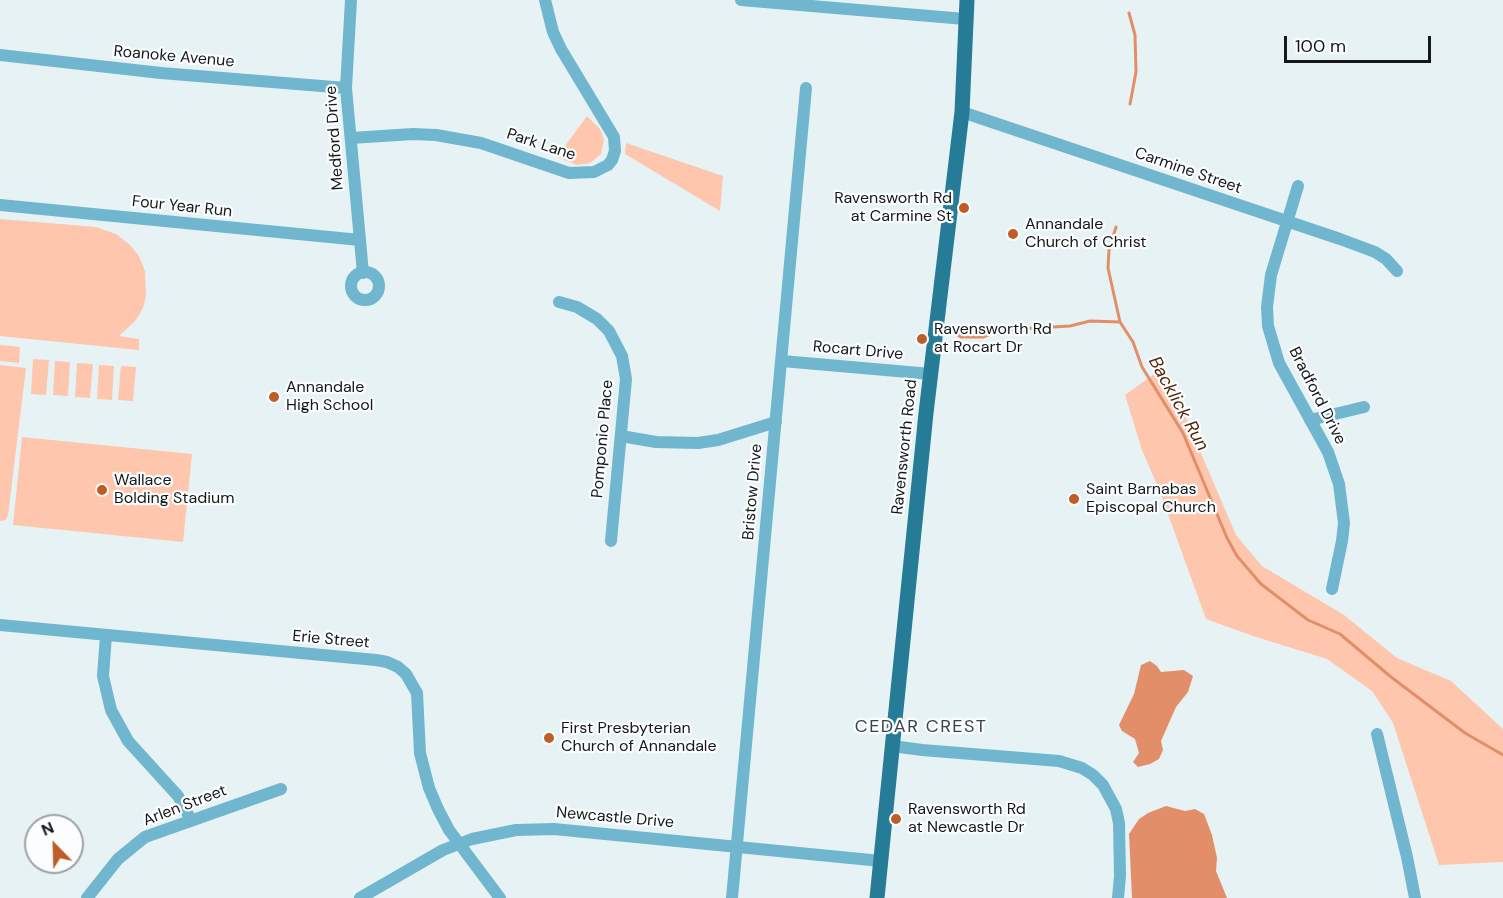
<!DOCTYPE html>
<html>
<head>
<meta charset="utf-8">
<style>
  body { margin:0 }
  #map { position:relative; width:1503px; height:898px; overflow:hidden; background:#e7f2f5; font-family:"DM Sans",sans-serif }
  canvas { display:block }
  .north { position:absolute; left:24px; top:814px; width:60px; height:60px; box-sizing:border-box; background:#fbfdfe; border:2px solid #9fa1a2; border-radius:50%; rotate:337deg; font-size:16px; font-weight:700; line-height:24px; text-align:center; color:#141819 }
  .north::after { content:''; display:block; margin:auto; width:21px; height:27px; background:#c05c26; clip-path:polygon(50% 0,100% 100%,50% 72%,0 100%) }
  .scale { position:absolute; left:1284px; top:36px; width:147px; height:27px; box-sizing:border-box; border:3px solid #141819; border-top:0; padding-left:8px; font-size:18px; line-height:21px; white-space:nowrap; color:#141819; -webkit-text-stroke:4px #fbfdfe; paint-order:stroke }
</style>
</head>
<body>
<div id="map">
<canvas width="1503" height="898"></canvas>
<div class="north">N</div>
<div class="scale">100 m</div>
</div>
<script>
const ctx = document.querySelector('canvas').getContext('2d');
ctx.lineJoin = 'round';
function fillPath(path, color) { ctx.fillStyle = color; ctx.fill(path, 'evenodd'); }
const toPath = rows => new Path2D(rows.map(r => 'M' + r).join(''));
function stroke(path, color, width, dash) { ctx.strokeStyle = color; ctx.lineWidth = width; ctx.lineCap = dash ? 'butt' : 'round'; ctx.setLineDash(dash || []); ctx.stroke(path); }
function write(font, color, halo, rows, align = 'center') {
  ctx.font = font + ' "DM Sans",sans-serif'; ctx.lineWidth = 4.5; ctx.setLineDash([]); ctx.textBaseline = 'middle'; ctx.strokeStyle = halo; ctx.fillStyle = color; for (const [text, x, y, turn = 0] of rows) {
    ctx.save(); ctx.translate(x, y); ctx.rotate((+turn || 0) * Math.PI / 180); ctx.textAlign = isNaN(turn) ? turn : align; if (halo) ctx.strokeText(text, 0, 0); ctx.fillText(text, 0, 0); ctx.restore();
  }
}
fillPath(toPath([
  [587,116,600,129,604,140,601,154,590,163,577,165,557,157],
  [626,143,723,176,720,211,625,154],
  [0,219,96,227,116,234,130,245,139,256,145,271,146,296,143,308,136,320,119,336,139,339,139,350,0,336],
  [0,345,20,347,19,363,0,361],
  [33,359,49,360,46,395,31,394],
  [55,361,70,362,68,396,53,395],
  [77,363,93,364,90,398,75,397],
  [0,365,26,368,8,515,6,520,0,521],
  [99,365,114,366,112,400,97,399],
  [121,366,136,367,133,401,118,400],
  [1164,367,1236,535,1262,566,1344,615,1397,658,1451,681,1503,729,1503,862,1439,865,1393,723,1372,691,1327,659,1253,636,1206,619,1160,492,1142,450,1125,395],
  [22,437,192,454,183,542,13,525]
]), '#fec6ad');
fillPath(toPath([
  [1150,661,1157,666,1161,672,1184,670,1193,676,1188,692,1176,707,1161,741,1163,750,1159,759,1150,764,1138,767,1133,762,1139,753,1135,739,1122,731,1119,725,1134,694,1141,665],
  [1166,806,1185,811,1195,809,1204,814,1212,835,1217,858,1216,871,1227,898,1132,898,1129,834,1139,819,1148,813]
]), '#e28f69');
stroke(toPath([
  [1129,13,1135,35,1136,72,1130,104],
  [1116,227,1109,250,1108,268,1120,322],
  [944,326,961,337,983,337,1001,330,1070,326,1090,321,1120,322,1133,342,1142,367,1183,433,1227,538,1237,556,1261,584,1308,620,1340,634,1391,677,1465,733,1503,755]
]), '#e28f69', 3);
stroke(toPath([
  [351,0,346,88,363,273],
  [741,0,965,19],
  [0,55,161,73,346,88],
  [962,112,1340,239,1375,252,1386,259,1397,271],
  [351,138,413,134,436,135,481,143,569,173,594,172,608,165,612,160,615,151,614,137,561,49,553,32,545,0],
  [1298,186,1271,275,1267,307,1268,326,1279,363,1328,452,1339,484,1344,523,1342,541,1332,589],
  [0,205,360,240],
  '351 286a14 14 0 1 1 28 0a14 14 0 1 1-28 0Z',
  [559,302,577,307,597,319,609,331,622,356,626,379,611,541],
  [782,361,931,374],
  [1310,420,1364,407],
  [621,436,656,442,698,443,718,440,776,422],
  [0,625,376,660,387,662,398,667,406,674,417,693,420,753,429,788,438,809,449,830,500,898],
  [106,635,103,676,111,710,128,741,178,796,191,820],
  [1377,734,1407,857,1415,898],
  [892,746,922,750,1059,761,1082,768,1093,775,1103,785,1116,809,1119,823,1120,876,1118,898],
  [87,898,118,859,145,837,281,789],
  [360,898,443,850,472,839,516,830,554,829,881,861],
  [732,898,806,88]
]), '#70b6ce', 12);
stroke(toPath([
  [877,898,926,413,962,112,967,0]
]), '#267c96', 15);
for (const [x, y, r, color] of [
  [964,208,6,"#c05c26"],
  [1013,234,6,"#c05c26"],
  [922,339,6,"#c05c26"],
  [274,397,6,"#c05c26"],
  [102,490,6,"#c05c26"],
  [1074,499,6,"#c05c26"],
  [549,738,6,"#c05c26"],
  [896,819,6,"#c05c26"]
]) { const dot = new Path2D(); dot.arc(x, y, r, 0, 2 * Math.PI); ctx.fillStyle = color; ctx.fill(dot); stroke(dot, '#fbfdfe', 2); }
write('16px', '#141819', '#fbfdfe', [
  ["Roanoke Avenue",174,57,5],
  ["Medford Drive",335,138,-94],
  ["Park Lane",541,145,18],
  ["Carmine Street",1188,171,19],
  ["Four Year Run",182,207,6],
  ["Rocart Drive",858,351,5],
  ["Bradford Drive",1317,396,63],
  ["Pomponio Place",603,439,-85],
  ["Ravensworth Road",905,447,-84],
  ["Bristow Drive",753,492,-85],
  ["Erie Street",331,640,5],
  ["Arlen Street",185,806,-21],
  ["Newcastle Drive",615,818,5]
]);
write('16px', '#141819', '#fbfdfe', [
  ["Ravensworth Rd",952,199,"right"],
  ["at Carmine St",952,217,"right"],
  ["Annandale",1025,225],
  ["Church of Christ",1025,243],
  ["Ravensworth Rd",934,330],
  ["at Rocart Dr",934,348],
  ["Annandale",286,388],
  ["High School",286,406],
  ["Wallace",114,481],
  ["Bolding Stadium",114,499],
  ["Saint Barnabas",1086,490],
  ["Episcopal Church",1086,508],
  ["First Presbyterian",561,729],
  ["Church of Annandale",561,747],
  ["Ravensworth Rd",908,810],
  ["at Newcastle Dr",908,828]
], 'left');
write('italic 18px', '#552104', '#fbfdfe', [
  ["Backlick Run",1178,404,61]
]);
ctx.letterSpacing = '1.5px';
write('18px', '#3c4448', '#fbfdfe', [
  ["CEDAR CREST",921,727]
]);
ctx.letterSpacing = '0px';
</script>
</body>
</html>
